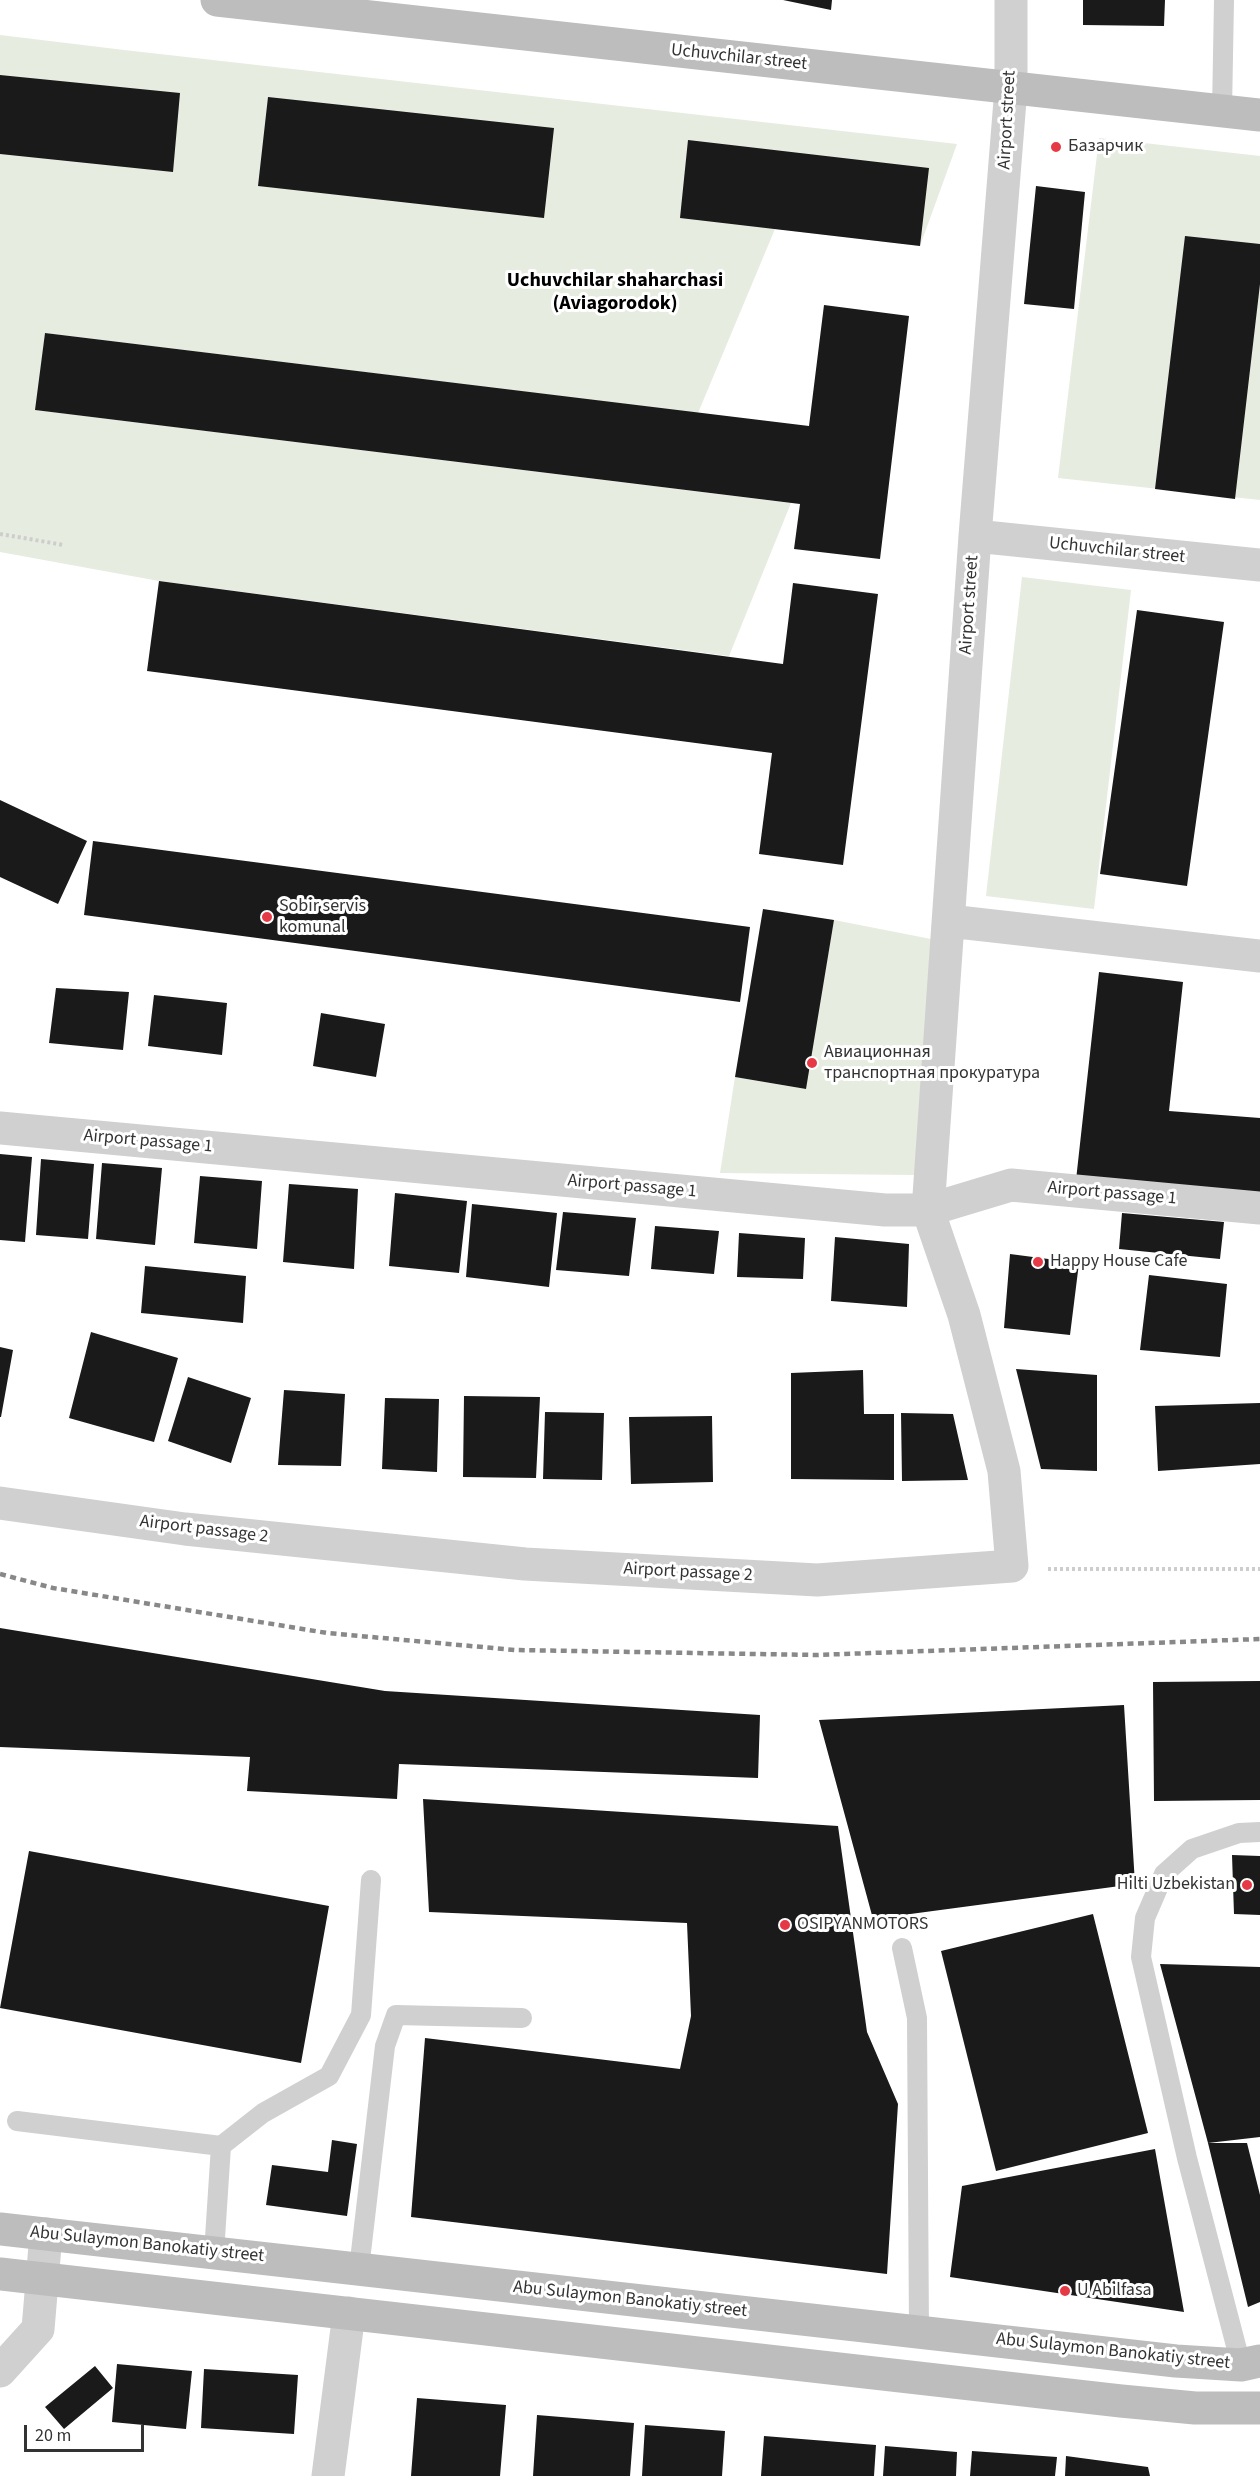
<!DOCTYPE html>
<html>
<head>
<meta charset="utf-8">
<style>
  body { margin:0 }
  #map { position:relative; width:1260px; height:2476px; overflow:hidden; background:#fff; font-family:"Source Sans 3",sans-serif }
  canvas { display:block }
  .scale { position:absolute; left:24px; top:2425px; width:120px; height:27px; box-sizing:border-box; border:3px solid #333; border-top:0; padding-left:8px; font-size:18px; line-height:21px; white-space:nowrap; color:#333; -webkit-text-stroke:4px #fff; paint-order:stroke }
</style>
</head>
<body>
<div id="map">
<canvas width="1260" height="2476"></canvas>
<div class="scale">20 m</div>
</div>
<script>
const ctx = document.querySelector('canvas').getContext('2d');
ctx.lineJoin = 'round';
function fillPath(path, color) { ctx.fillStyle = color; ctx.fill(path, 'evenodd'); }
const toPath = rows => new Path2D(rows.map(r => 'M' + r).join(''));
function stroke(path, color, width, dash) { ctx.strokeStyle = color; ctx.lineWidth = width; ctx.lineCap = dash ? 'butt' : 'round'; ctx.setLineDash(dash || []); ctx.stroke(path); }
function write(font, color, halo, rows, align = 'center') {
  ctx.font = font + ' "Source Sans 3",sans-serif'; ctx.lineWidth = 6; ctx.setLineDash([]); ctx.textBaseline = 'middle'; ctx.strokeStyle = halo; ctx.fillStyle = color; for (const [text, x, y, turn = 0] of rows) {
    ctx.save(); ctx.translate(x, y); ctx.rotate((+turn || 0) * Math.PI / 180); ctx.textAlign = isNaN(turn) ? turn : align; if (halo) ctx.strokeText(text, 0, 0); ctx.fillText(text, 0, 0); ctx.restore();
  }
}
fillPath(toPath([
  [0,35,124,50,957,144,920,246,775,229,698,413,45,333,36,410,791,503,729,656,159,581,0,552],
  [1099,138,1260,156,1260,500,1058,478],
  [1022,577,1131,590,1094,909,986,896],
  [834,920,931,939,915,1175,720,1173,735,1077,805,1089]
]), '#e6ecdf');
fillPath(toPath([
  [783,0,832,0,831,10],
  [1083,0,1165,0,1164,26,1083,25],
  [0,75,180,93,173,172,0,154],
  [268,97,554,128,544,218,258,186],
  [688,140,929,168,920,246,680,218],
  [1036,186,1085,192,1074,309,1024,304],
  [1185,236,1260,244,1260,284,1235,499,1155,489],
  [824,305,909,316,880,559,794,549,800,504,35,410,45,333,809,426],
  [159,581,783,664,793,583,878,594,843,865,759,854,772,753,147,671],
  [1137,610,1224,622,1187,886,1100,874],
  [0,800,87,841,58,904,0,877],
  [93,841,750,927,740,1002,84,915],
  [763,909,834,920,806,1089,735,1077],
  [1099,972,1183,982,1169,1111,1260,1118,1260,1199,1076,1180],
  [56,988,129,992,123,1050,49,1043],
  [154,995,227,1003,222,1055,148,1046],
  [321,1013,385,1024,376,1077,313,1066],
  [0,1154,32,1157,25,1242,0,1240],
  [41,1159,94,1164,88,1239,36,1235],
  [102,1163,162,1168,155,1245,96,1239],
  [200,1176,262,1181,257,1249,194,1243],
  [289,1184,358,1189,354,1269,283,1262],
  [395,1193,467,1201,459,1273,389,1266],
  [472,1204,557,1213,549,1287,466,1277],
  [563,1212,636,1218,629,1276,556,1270],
  [1122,1213,1224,1222,1220,1259,1119,1249],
  [655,1226,719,1231,714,1274,651,1269],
  [739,1233,805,1238,803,1279,737,1277],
  [835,1237,909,1244,907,1307,831,1301],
  [1010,1254,1079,1263,1070,1335,1004,1328],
  [145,1266,246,1276,243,1323,141,1313],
  [1149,1275,1227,1284,1220,1357,1140,1350],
  [91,1332,178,1358,154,1442,69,1418],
  [0,1347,13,1350,1,1417,0,1417],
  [1016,1369,1097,1375,1097,1471,1041,1469],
  [863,1370,864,1414,894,1414,894,1480,791,1479,791,1373],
  [188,1377,251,1398,231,1463,168,1441],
  [284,1390,345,1394,341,1466,278,1465],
  [464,1396,540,1397,536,1478,463,1477],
  [385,1398,439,1399,437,1472,382,1469],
  [1260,1403,1260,1464,1158,1471,1155,1406],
  [545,1412,604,1413,602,1480,543,1479],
  [901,1413,953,1414,968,1480,902,1481],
  [712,1416,713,1482,631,1484,629,1417],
  [0,1628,385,1691,760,1715,758,1778,399,1764,397,1799,247,1791,250,1757,0,1747],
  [1260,1681,1260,1800,1154,1801,1153,1682],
  [1124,1705,1135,1884,873,1919,819,1720],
  [423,1799,838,1826,867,2032,898,2104,887,2274,411,2217,425,2038,680,2069,691,2016,687,1923,429,1912],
  [29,1851,329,1906,301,2063,0,2008],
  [1232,1855,1260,1856,1260,1915,1234,1914],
  [1093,1914,1148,2133,996,2171,941,1951],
  [1160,1964,1260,1967,1260,2137,1208,2143],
  [332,2140,357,2144,347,2216,266,2205,272,2165,328,2172],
  [1208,2143,1247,2143,1260,2195,1260,2302,1248,2307],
  [1155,2149,1184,2312,950,2277,962,2186],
  [117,2364,192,2371,186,2429,112,2422],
  [95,2366,113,2388,64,2429,45,2407],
  [204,2369,298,2375,294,2434,201,2428],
  [417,2398,506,2405,500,2476,411,2476],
  [537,2415,634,2423,630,2476,533,2476],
  [645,2425,725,2431,722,2476,642,2476],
  [764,2436,876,2445,874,2476,761,2476],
  [885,2446,957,2452,956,2476,883,2476],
  [972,2451,1057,2457,1055,2476,970,2476],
  [1066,2456,1148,2467,1150,2476,1065,2476]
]), '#1a1a1a');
stroke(toPath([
  [0,534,64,545],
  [1048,1569,1260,1569]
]), '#cdcdcd', 4, [3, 3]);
stroke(toPath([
  [1222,111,1224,0],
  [902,1948,917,2018,919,2332],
  [17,2121,221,2146],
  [214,2253,221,2146,263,2113,329,2076,361,2015,371,1880],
  [359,2269,385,2046,396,2015,522,2018],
  [1241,2365,1187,2158,1141,1957,1145,1918,1164,1874,1192,1849,1239,1833,1260,1832]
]), '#d0d0d0', 20);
stroke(toPath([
  [975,536,1260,565],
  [949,921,1260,956],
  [0,1128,885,1210,928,1210,1011,1185,1260,1208],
  [0,1503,185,1529,525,1564,817,1580,1012,1566,1004,1471,964,1315,928,1210,975,536,1011,88,1011,0],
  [0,2371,38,2329,46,2234],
  [328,2476,349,2313]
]), '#d0d0d0', 33);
stroke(toPath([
  [217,0,1260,115],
  [0,2229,1176,2361,1241,2365,1260,2361],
  [0,2274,1121,2401,1195,2408,1260,2408]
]), '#bdbdbd', 33);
stroke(toPath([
  [0,1574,53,1588,327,1633,515,1650,816,1655,1260,1639]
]), '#888', 4.5, [6, 4.5]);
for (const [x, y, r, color] of [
  [1056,147,6,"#e63946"],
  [267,917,6,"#e63946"],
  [812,1063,6,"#e63946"],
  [1038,1262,6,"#e63946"],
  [1247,1885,6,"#e63946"],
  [785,1925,6,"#e63946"],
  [1065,2291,6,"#e63946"]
]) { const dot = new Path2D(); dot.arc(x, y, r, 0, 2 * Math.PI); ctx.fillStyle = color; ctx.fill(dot); stroke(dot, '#fff', 2); }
write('18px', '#333', '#fff', [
  ["Uchuvchilar street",739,58,6],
  ["Аirport street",1008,120,-87],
  ["Uchuvchilar street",1117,551,6],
  ["Аirport street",970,605,-86],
  ["Аirport passage 1",148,1142,5],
  ["Аirport passage 1",632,1187,5],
  ["Аirport passage 1",1112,1194,5],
  ["Аirport passage 2",204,1530,7],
  ["Аirport passage 2",688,1573,3],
  ["Abu Sulaymon Banokatiy street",147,2245,6],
  ["Abu Sulaymon Banokatiy street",630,2300,6],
  ["Abu Sulaymon Banokatiy street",1113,2352,6]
]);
write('18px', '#333', '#fff', [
  ["Базарчик",1068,147],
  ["Sobir servis",279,907],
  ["komunal",279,928],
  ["Авиационная",824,1053],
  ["транспортная прокуратура",824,1074],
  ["Happy House Cafe",1050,1262],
  ["Hilti Uzbekistan",1235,1885,"right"],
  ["OSIPYANMOTORS",797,1925],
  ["U Abilfasa",1077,2291]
], 'left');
write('bold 20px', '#000', '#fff', [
  ["Uchuvchilar shaharchasi",615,282],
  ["(Aviagorodok)",615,305]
]);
</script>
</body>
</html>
